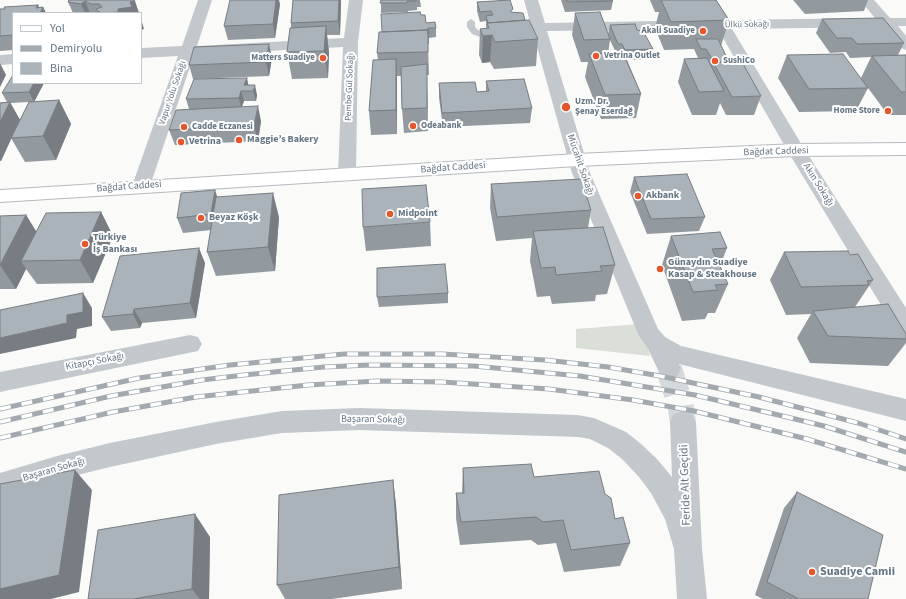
<!DOCTYPE html>
<html>
<head>
<meta charset="utf-8">
<style>
  body { margin:0 }
  #map { position:relative; width:906px; height:599px; overflow:hidden; background:#fafaf8; font-family:"Source Sans 3",sans-serif }
  canvas { display:block }
  .legend { position:absolute; left:12px; top:12px; width:130px; height:72px; box-sizing:border-box; background:#fff; border:1px solid #c1c8cd; margin:0; padding:5px 7px; list-style:none; font-size:12px; color:#657683 }
  .legend li { display:flex; align-items:center; gap:8px; height:20px }
  .legend b { width:20px; border:1px solid #c1c8cd }
</style>
</head>
<body>
<div id="map">
<canvas width="906" height="599"></canvas>
<ul class="legend">
<li><b style="height:5px;background:#fff"></b>Yol</li>
<li><b style="height:5px;background:#a2aab0"></b>Demiryolu</li>
<li><b style="height:11px;background:#aab3b9"></b>Bina</li>
</ul>
</div>
<script>
const ctx = document.querySelector('canvas').getContext('2d');
ctx.lineJoin = 'round';
function fillPath(path, color) { ctx.fillStyle = color; ctx.fill(path, 'evenodd'); }
const toPath = rows => new Path2D(rows.map(r => 'M' + r).join(''));
function stroke(path, color, width, dash) { ctx.strokeStyle = color; ctx.lineWidth = width; ctx.lineCap = dash ? 'butt' : 'round'; ctx.setLineDash(dash || []); ctx.stroke(path); }
function write(font, color, halo, rows, align = 'center') {
  ctx.font = font + ' "Source Sans 3",sans-serif'; ctx.lineWidth = 4; ctx.setLineDash([]); ctx.textBaseline = 'middle'; ctx.strokeStyle = halo; ctx.fillStyle = color; for (const [text, x, y, turn = 0] of rows) {
    ctx.save(); ctx.translate(x, y); ctx.rotate((+turn || 0) * Math.PI / 180); ctx.textAlign = isNaN(turn) ? turn : align; if (halo) ctx.strokeText(text, 0, 0); ctx.fillText(text, 0, 0); ctx.restore();
  }
}
fillPath(toPath([
  [640,324,650,356,576,348,576,329]
]), '#dadfd7');
stroke(toPath([
  [669,369,680,403,683,422]
]), '#d5d9db', 26, [26, 13]);
const primary = toPath([
  [906,143,906,155,796,156,577,166,0,202,0,190,577,154,796,144,906,143]
]);
stroke(primary, '#b5babe', 2);
fillPath(toPath([
  [471,19,475,22,475,27,478,30,499,36,500,38,499,40,491,41,472,34,467,27,467,22,471,19]
]), '#c3c8cc');
fillPath(toPath([
  [198,0,212,0,197,46,344,38,349,0,363,0,358,42,356,175,354,179,347,181,340,179,338,175,343,47,194,55,150,186,148,190,141,192,134,190,132,186,178,56,141,58,141,48,182,46,198,0],
  [524,0,538,0,545,23,713,20,701,0,715,0,727,20,875,18,860,0,874,0,890,18,906,18,906,26,898,26,906,36,906,50,901,48,882,27,732,29,805,150,906,308,906,336,898,333,787,150,718,29,547,31,590,173,658,329,665,337,681,346,906,399,906,421,679,364,681,369,677,376,669,379,661,376,648,349,638,334,572,173,524,0],
  [13,54,13,64,0,65,0,55,13,54],
  [190,335,198,337,202,344,198,351,0,392,0,372,190,335],
  [360,408,578,415,594,418,626,432,640,443,657,459,672,477,670,422,674,414,683,411,692,414,696,422,702,549,707,599,677,599,674,549,665,519,651,493,639,477,622,459,608,448,590,439,578,437,360,430,282,433,216,444,110,467,57,480,0,499,0,473,57,456,110,443,216,422,282,411,360,408]
]), '#c3c8cc');
fillPath(primary, '#fff');
const rail = toPath([
  [0,409,139,378,230,365,344,354,442,354,545,360,608,367,660,376,759,397,858,423,906,439],
  [0,422,111,396,202,380,244,375,324,367,370,365,474,366,580,376,695,395,824,426,906,452],
  [0,438,113,412,196,397,308,385,378,381,442,382,549,389,633,400,694,411,807,439,906,469]
]);
stroke(rail, '#a2aab0', 5);
stroke(rail, '#fff', 3.5, [11]);
fillPath(toPath([
  [69,0,134,0,139,13,73,13,68,2],
  [293,0,341,0,340,35,327,35,329,53,328,78,292,79,287,52,291,28,291,23],
  [381,0,420,0,421,7,417,7,417,10,408,11,408,12,381,13],
  [561,0,612,0,613,1,611,10,565,12],
  [650,0,716,0,729,20,721,46,729,62,761,96,754,115,726,115,720,103,716,115,692,115,678,82,684,59,698,58,694,49,664,50,655,28,659,12,655,12],
  [793,0,868,0,864,11,805,14],
  [477,2,513,13,525,20,538,39,536,66,494,69,490,62,482,63,479,55,480,29,486,28,486,21,480,22,477,11],
  [280,4,275,38,228,40,224,26],
  [38,5,39,7,43,7,46,13,13,13,13,50,0,51,0,9],
  [575,13,608,34,610,25,637,30,653,49,650,59,627,60,641,94,636,118,601,119,585,77,588,62,581,62,572,35],
  [610,40,616,53,608,54],
  [421,15,426,23,436,28,436,37,429,38,429,44,428,44,429,75,427,75,428,131,404,133,402,109,401,76,397,76,397,134,371,135,369,111,378,60,377,53,382,32],
  [822,19,904,43,898,55,906,55,906,115,888,115,868,88,856,111,799,112,778,78,787,55,861,78,871,57,850,58,846,52,830,53,816,33],
  [272,58,269,76,193,79,189,65],
  [486,81,532,108,530,123,443,127,439,98,439,83,477,92,486,91],
  [13,83,44,83,34,102,59,100,71,124,56,160,25,162,11,138,1,161,0,161,0,103,7,102,2,93],
  [29,102,20,120,10,103],
  [248,85,257,95,256,101,244,101,242,107,261,121,258,141,175,145,169,130,189,109,186,99],
  [634,177,705,217,699,231,647,234,630,192],
  [491,184,591,210,588,228,615,265,607,294,596,295,595,301,552,304,550,296,537,297,530,261,532,238,496,241,490,208],
  [217,197,279,217,275,271,216,276,207,252,211,230,183,233,177,218],
  [101,212,113,236,93,283,37,284,26,269,16,289,0,289,0,216,26,215,36,232],
  [430,222,431,246,366,251,363,227],
  [671,236,727,248,720,266,728,284,715,313,708,313,705,319,682,321,662,265],
  [784,252,850,255,873,280,855,307,906,334,906,343,888,366,810,363,797,338,811,314,786,315,770,280],
  [205,263,196,318,142,323,140,328,111,331,102,317],
  [448,293,448,303,379,307,377,297],
  [463,468,534,477,605,494,615,519,630,543,620,566,564,572,556,543,538,545,531,540,460,545,456,518,456,493,462,493],
  [393,480,396,505,402,589,332,599,285,599,277,585],
  [797,492,868,599,763,599,755,595,784,508],
  [210,537,209,599,88,599]
]), '#929a9f');
fillPath(toPath([
  [108,0,130,2,135,1,139,13,113,13],
  [276,0,279,0,280,4,275,38,273,24],
  [339,0,341,0,340,35,338,21],
  [85,1,90,13,85,13,81,4],
  [38,5,41,12,43,7,46,13,39,13,36,8],
  [141,19,144,29,141,30],
  [326,26,329,53,328,78,324,51],
  [492,35,490,62,482,63,483,36],
  [269,44,272,58,269,76,266,62],
  [396,59,397,82,397,134,396,110],
  [0,63,6,75,0,87],
  [427,64,427,87,428,131,427,108],
  [247,78,249,88,244,85],
  [34,83,44,83,34,102,29,92],
  [255,85,257,95,256,101,253,91],
  [241,91,244,101,241,108,239,98],
  [59,100,71,124,56,160,43,136],
  [10,102,20,120,1,161,0,160,0,122],
  [258,106,261,121,258,141,254,126],
  [215,190,220,205,216,229,211,214],
  [273,193,279,217,275,271,268,247],
  [101,212,113,236,93,283,80,260],
  [26,215,41,239,21,261,26,269,16,289,0,265],
  [199,248,205,263,196,318,190,303],
  [83,293,92,308,92,326,77,329,76,338,0,354,0,338,67,315],
  [134,309,142,323,140,328,133,314],
  [75,470,92,490,79,592,51,599,0,599,0,589],
  [393,480,396,505,402,589,399,567],
  [195,514,210,537,209,599,200,599,192,589]
]), '#777d82');
const building = toPath([
  [69,0,134,0,135,1,130,2,132,7,118,9,118,12,100,13,100,12,97,11,96,9,102,7,99,4,91,4,85,1,81,4,68,2,69,0],
  [230,0,276,0,273,24,224,26,230,0],
  [293,0,339,0,338,21,291,23,293,0],
  [381,0,416,0,416,1,407,1,407,3,380,3,381,0],
  [510,0,513,9,510,12,523,13,525,20,488,23,486,16,493,15,491,11,480,12,477,2,510,0],
  [566,0,612,0,613,1,567,2,566,0],
  [661,0,716,0,729,20,671,22,661,0],
  [38,5,36,8,43,7,40,13,13,13,13,35,0,36,0,9,5,9,4,7,38,5],
  [420,12,421,15,425,15,426,23,435,22,436,28,428,28,429,34,428,34,428,30,382,32,381,14,420,12],
  [600,12,610,39,584,40,575,13,600,12],
  [883,18,904,43,857,44,852,38,837,38,822,19,883,18],
  [529,20,538,39,495,42,492,35,483,36,480,29,489,28,487,23,529,20],
  [635,24,637,30,643,31,653,49,625,50,622,44,618,44,610,25,635,24],
  [326,26,324,51,287,52,290,28,326,26],
  [428,30,428,52,377,53,379,32,428,30],
  [696,39,718,39,729,62,714,62,706,49,701,49,696,39],
  [269,44,266,62,189,65,194,47,269,44],
  [623,53,641,94,605,95,589,54,623,53],
  [843,54,868,88,809,89,787,55,843,54],
  [906,55,906,92,901,92,872,56,906,55],
  [707,58,724,91,699,92,684,59,707,58],
  [396,59,396,110,369,111,373,60,396,59],
  [713,62,742,62,761,96,732,97,713,62],
  [427,64,427,108,402,109,401,67,427,64],
  [13,75,13,83,34,83,29,92,2,93,13,75],
  [247,78,244,85,255,85,253,91,241,91,239,98,186,99,194,79,247,78],
  [524,79,532,108,442,113,439,83,475,82,477,92,489,91,486,81,524,79],
  [59,100,43,136,11,138,29,102,59,100],
  [10,102,0,122,0,103,10,102],
  [258,106,254,126,169,130,176,110,258,106],
  [687,174,705,217,651,219,634,177,687,174],
  [581,179,591,210,497,217,491,184,581,179],
  [426,185,430,222,363,227,362,189,426,185],
  [215,190,211,214,177,218,181,193,215,190],
  [273,193,268,247,207,252,216,197,273,193],
  [101,212,80,260,21,261,46,213,101,212],
  [26,215,0,265,0,216,26,215],
  [603,227,615,265,600,266,602,271,556,275,555,267,541,268,533,231,603,227],
  [720,232,727,248,712,249,728,284,715,285,718,290,693,292,671,236,720,232],
  [199,248,190,303,134,309,133,314,102,317,120,256,199,248],
  [848,251,850,255,858,254,873,280,867,281,869,285,801,287,784,252,848,251],
  [445,264,448,293,377,297,377,268,445,264],
  [83,293,83,312,67,315,67,323,0,338,0,310,83,293],
  [888,304,906,334,906,339,828,336,813,311,888,304],
  [531,464,534,477,599,471,605,494,611,498,615,519,623,517,630,543,571,550,563,520,543,522,536,517,461,522,456,493,464,493,463,468,531,464],
  [75,470,59,575,0,589,0,484,75,470],
  [393,480,399,567,277,585,279,495,393,480],
  [797,492,883,535,868,599,799,599,767,582,797,492],
  [195,514,192,589,133,599,88,599,98,530,195,514]
]);
fillPath(building, '#aab3b9');
stroke(building, '#777d82', 1);
for (const [x, y, r, color] of [
  [703,31,4,"#e4572e"],
  [596,56,4,"#e4572e"],
  [323,58,4,"#e4572e"],
  [715,61,4,"#e4572e"],
  [566,107,5,"#e4572e"],
  [888,111,4,"#e4572e"],
  [413,126,4,"#e4572e"],
  [184,127,4,"#e4572e"],
  [239,140,4,"#e4572e"],
  [181,142,4,"#e4572e"],
  [638,196,4,"#e4572e"],
  [390,214,4,"#e4572e"],
  [201,218,4,"#e4572e"],
  [85,244,4,"#e4572e"],
  [660,269,4,"#e4572e"],
  [812,572,4,"#e4572e"]
]) { const dot = new Path2D(); dot.arc(x, y, r, 0, 2 * Math.PI); ctx.fillStyle = color; ctx.fill(dot); stroke(dot, '#fff', 1.5); }
write('9px', '#657683', '#fff', [
  ["Ülkü Sokağı",747,25,-1],
  ["Pembe Gül Sokağı",350,87,-88],
  ["Vapur Yolu Sokağı",173,93,-71]
]);
write('bold 9px', '#657683', '#fff', [
  ["Akali Suadiye",695,31,"right"],
  ["Vetrina Outlet",604,56],
  ["Matters Suadiye",315,58,"right"],
  ["SushiCo",723,61],
  ["Uzm. Dr.",575,102],
  ["Şenay Eserdağ",575,112],
  ["Home Store",880,111,"right"],
  ["Odeabank",421,126],
  ["Cadde Eczanesi",192,127]
], 'left');
write('bold 10px', '#657683', '#fff', [
  ["Maggie’s Bakery",247,140],
  ["Vetrina",189,142],
  ["Akbank",646,196],
  ["Midpoint",398,214],
  ["Beyaz Köşk",209,218],
  ["Türkiye",93,238],
  ["İş Bankası",93,250],
  ["Günaydın Suadiye",668,263],
  ["Kasap & Steakhouse",668,275]
], 'left');
write('10px', '#657683', '#fff', [
  ["Bağdat Caddesi",776,152,-2],
  ["Mücahit Sokağı",580,165,71],
  ["Bağdat Caddesi",453,168,-4],
  ["Akın Sokağı",818,185,58],
  ["Bağdat Caddesi",129,187,-4],
  ["Kitapçı Sokağı",95,362,-11],
  ["Başaran Sokağı",373,420,1],
  ["Başaran Sokağı",54,470,-16]
]);
write('12px', '#657683', '#fff', [
  ["Feride Alt Geçidi",686,485,-92]
]);
write('bold 12px', '#657683', '#fff', [
  ["Suadiye Camii",820,572]
], 'left');
</script>
</body>
</html>
